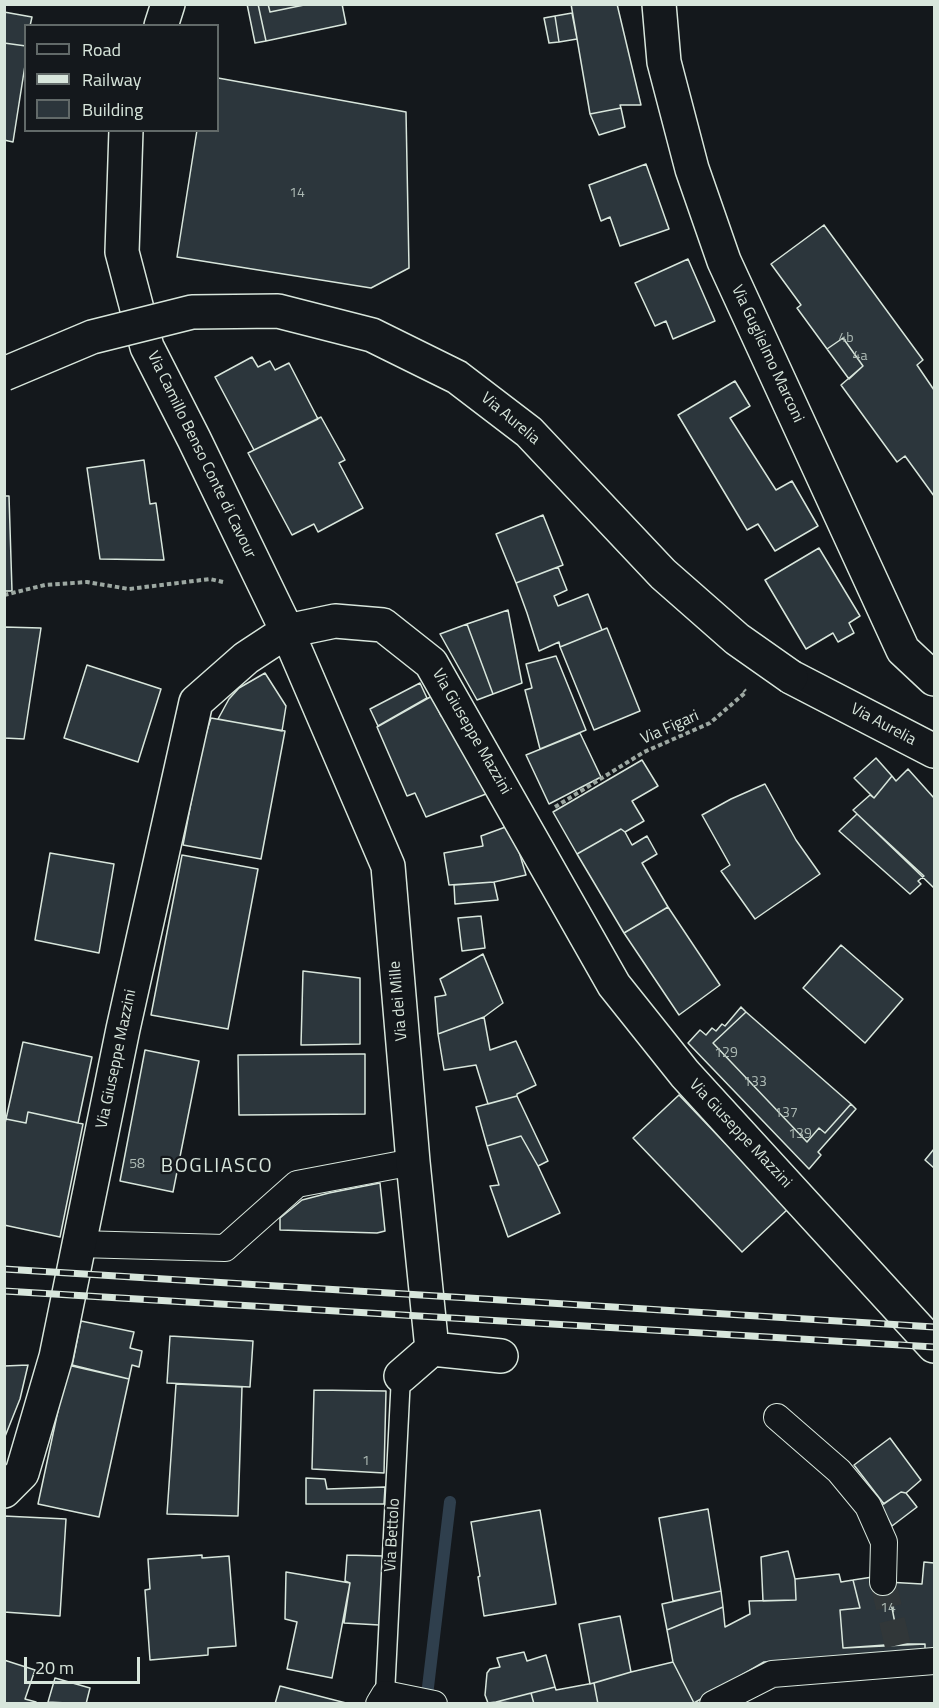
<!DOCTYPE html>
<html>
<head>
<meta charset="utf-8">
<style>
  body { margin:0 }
  #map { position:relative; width:939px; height:1708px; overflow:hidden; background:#14181c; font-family:"Titillium Web",sans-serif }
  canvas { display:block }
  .frame { position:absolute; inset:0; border:6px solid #d8e6dc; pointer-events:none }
  .legend { position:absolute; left:24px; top:24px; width:195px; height:108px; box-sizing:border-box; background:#14181c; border:2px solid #626a69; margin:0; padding:8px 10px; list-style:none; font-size:18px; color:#d8e6dc }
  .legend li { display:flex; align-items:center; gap:12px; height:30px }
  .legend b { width:30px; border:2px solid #626a69 }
  .scale { position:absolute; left:24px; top:1657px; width:116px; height:27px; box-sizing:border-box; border:3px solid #d8e6dc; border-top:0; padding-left:8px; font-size:18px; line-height:21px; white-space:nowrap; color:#d8e6dc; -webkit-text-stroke:4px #14181c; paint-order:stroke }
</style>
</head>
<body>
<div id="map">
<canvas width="939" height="1708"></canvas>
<div class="frame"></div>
<ul class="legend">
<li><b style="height:8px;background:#14181c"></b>Road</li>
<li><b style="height:8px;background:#d8e6dc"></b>Railway</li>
<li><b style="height:16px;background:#2c363c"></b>Building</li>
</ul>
<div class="scale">20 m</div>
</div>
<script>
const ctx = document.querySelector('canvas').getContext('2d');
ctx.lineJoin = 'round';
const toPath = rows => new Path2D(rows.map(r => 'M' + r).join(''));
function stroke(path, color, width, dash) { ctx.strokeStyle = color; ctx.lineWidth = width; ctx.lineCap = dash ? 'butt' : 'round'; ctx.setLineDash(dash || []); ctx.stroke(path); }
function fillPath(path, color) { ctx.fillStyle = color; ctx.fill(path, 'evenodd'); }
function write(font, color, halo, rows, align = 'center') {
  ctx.font = font + ' "Titillium Web",sans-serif'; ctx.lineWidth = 4.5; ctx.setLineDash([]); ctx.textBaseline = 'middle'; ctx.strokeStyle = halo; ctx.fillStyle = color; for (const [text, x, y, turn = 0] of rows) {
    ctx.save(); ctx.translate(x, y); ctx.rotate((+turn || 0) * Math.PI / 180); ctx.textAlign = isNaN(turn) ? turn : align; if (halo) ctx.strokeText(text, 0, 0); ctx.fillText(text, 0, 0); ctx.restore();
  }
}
stroke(toPath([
  [426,1704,450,1502]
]), '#2f3f4d', 12);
const building = toPath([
  [247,4,258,4,266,41,255,43,247,4],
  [258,4,268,4,270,12,309,4,342,4,346,24,266,41,258,4],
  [268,4,309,4,270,12,268,4],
  [571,4,617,4,641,105,620,105,621,108,590,114,571,4],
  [4,12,32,17,30,26,26,26,26,46,4,43,4,12],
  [572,13,577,39,559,42,555,16,572,13],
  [555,16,559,42,549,43,544,18,555,16],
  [4,43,26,46,26,59,13,142,4,140,4,43],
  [218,78,406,112,409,268,371,288,177,257,197,130,218,130,218,78],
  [621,108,625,127,599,135,590,114,621,108],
  [646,164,669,229,620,246,610,217,601,221,589,185,646,164],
  [824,225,923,360,917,365,934,390,934,496,905,456,897,462,841,385,863,366,843,338,827,349,797,308,801,305,771,264,824,225],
  [688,259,715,321,673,339,666,321,655,326,635,283,688,259],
  [843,338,863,366,849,379,827,349,843,338],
  [252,357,258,367,270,361,275,370,289,363,318,419,254,450,215,377,252,357],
  [735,381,750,406,730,418,776,490,792,481,818,526,775,551,758,524,747,530,678,415,735,381],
  [321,417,345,460,339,463,363,508,318,532,314,524,292,535,248,453,321,417],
  [144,460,150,504,156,503,164,560,100,559,87,468,144,460],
  [4,496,9,496,12,591,4,591,4,496],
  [543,515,563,565,516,583,496,534,543,515],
  [819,548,860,616,849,623,854,633,838,642,833,633,806,649,765,580,819,548],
  [558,567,567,590,554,596,558,606,588,594,602,630,560,647,559,642,539,651,527,613,516,583,558,567],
  [508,610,522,683,493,694,467,624,508,610],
  [467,624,493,694,477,700,440,634,467,624],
  [4,627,41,628,24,739,4,738,4,627],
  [607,628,640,711,594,730,560,647,607,628],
  [556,656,586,730,540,749,525,690,532,688,526,664,556,656],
  [87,665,161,689,138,762,64,738,87,665],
  [265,673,286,706,282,731,218,719,229,699,239,688,265,673],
  [420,683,427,698,378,726,370,709,420,683],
  [432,696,441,716,446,714,489,786,486,794,426,817,415,793,407,796,377,727,432,696],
  [211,718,285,731,261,859,183,845,201,749,211,718],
  [580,733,601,777,549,804,526,755,580,733],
  [876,758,892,776,874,798,854,778,876,758],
  [642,760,658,786,632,801,644,821,625,832,621,829,577,854,553,812,642,760],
  [908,769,934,798,934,888,853,810,870,795,874,798,892,776,896,781,908,769],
  [765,784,796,840,820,874,755,919,721,871,730,865,702,815,731,799,765,784],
  [857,814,924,876,918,881,921,884,910,894,839,831,857,814],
  [511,825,526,875,494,882,449,885,444,853,483,846,481,836,511,825],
  [621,829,625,832,632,845,647,836,657,854,642,863,668,907,624,933,577,854,621,829],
  [50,853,114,864,99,953,35,940,50,853],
  [182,855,258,869,228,1029,151,1015,182,855],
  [494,882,498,900,455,904,454,885,494,882],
  [668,907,720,985,679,1015,624,933,668,907],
  [481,916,485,948,462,951,458,918,481,916],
  [841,945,903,999,865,1043,803,988,841,945],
  [483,954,503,1003,484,1017,438,1034,435,997,446,995,440,979,483,954],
  [303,971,360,978,360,1044,301,1045,303,971],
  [741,1007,746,1012,713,1043,807,1142,819,1128,825,1133,851,1104,856,1109,818,1152,821,1155,809,1169,688,1043,700,1030,706,1035,712,1028,716,1031,722,1024,725,1026,741,1007],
  [746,1012,851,1104,825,1133,819,1128,807,1142,713,1043,746,1012],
  [484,1017,490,1050,516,1041,536,1085,517,1094,517,1096,488,1104,476,1065,444,1070,438,1034,484,1017],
  [23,1042,92,1057,78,1123,28,1112,26,1123,6,1119,23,1042],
  [145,1050,199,1061,173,1192,120,1181,145,1050],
  [360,1054,365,1054,365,1114,239,1115,238,1055,360,1054],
  [679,1095,788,1209,742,1252,633,1138,679,1095],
  [517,1096,548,1161,538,1166,521,1136,487,1146,476,1107,517,1096],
  [28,1112,83,1124,60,1237,4,1225,4,1127,6,1119,26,1123,28,1112],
  [521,1136,538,1166,560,1213,508,1237,490,1186,499,1185,487,1146,521,1136],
  [934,1149,934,1168,925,1160,934,1149],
  [380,1183,385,1231,377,1233,280,1230,280,1218,302,1200,329,1193,380,1183],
  [81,1321,134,1332,130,1348,142,1351,139,1367,132,1365,129,1379,72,1366,81,1321],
  [170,1336,253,1341,250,1387,167,1383,170,1336],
  [68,1364,129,1379,99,1517,38,1504,68,1364],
  [28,1365,20,1399,4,1439,4,1366,28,1365],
  [176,1384,242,1387,238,1516,167,1514,176,1384],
  [314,1390,386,1391,384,1473,312,1469,314,1390],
  [890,1438,921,1480,906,1493,901,1492,884,1504,854,1465,890,1438],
  [306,1478,325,1479,327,1489,385,1487,384,1504,306,1504,306,1478],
  [901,1492,906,1493,917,1507,892,1526,880,1506,901,1492],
  [708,1509,721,1591,673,1601,659,1518,708,1509],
  [540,1510,556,1604,484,1616,478,1577,480,1576,471,1522,540,1510],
  [4,1516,66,1519,60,1616,4,1612,4,1516],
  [788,1551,795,1579,796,1600,763,1601,761,1557,788,1551],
  [202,1555,202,1558,229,1556,236,1646,208,1648,208,1655,150,1660,145,1590,150,1589,148,1559,202,1555],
  [347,1555,384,1556,379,1625,344,1623,350,1583,345,1581,347,1555],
  [924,1562,934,1563,934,1654,925,1653,925,1644,899,1644,887,1582,922,1584,924,1562],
  [286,1572,350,1583,332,1678,287,1669,297,1622,285,1619,286,1572],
  [839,1574,841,1582,853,1580,860,1608,840,1610,843,1648,925,1644,925,1653,764,1662,694,1703,673,1662,667,1630,723,1607,725,1627,750,1614,749,1601,796,1600,795,1579,839,1574],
  [879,1576,887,1582,899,1644,843,1648,840,1610,860,1608,853,1580,879,1576],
  [721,1591,723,1607,667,1630,662,1604,721,1591],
  [620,1616,631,1672,590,1684,579,1624,620,1616],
  [524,1652,527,1661,546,1655,555,1687,496,1702,488,1703,485,1695,487,1673,490,1669,500,1667,497,1658,524,1652],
  [4,1660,35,1670,25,1699,36,1702,35,1704,4,1704,4,1660],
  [673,1662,694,1703,598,1704,594,1683,631,1672,673,1662],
  [55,1678,90,1688,86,1704,48,1702,55,1678],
  [594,1683,598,1704,534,1704,531,1693,555,1687,556,1690,594,1683],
  [280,1686,346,1703,347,1704,275,1704,280,1686],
  [531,1693,534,1704,496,1702,531,1693]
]);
fillPath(building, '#2c363c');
stroke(building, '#d8e6dc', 1.5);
stroke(toPath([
  [883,1582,900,1655]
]), '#313739', 26, [26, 13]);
const service = toPath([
  [385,1694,401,1376]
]);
const pedestrian = toPath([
  [78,1244,225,1248,297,1184,413,1162],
  [777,1417,839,1471,868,1506,884,1542,883,1582],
  [379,1704,385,1694,434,1704],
  [713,1704,772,1674,934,1661]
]);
const minor = toPath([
  [161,26,168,4],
  [126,130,122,252,147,347,194,439,287,631,388,866,413,1162,432,1349],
  [432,1349,501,1356],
  [401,1376,432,1349],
  [4,1491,22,1473,56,1357,123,1029,196,702,246,658,287,631,335,621,383,625,431,663,614,985,685,1074,934,1346]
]);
const tertiary = toPath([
  [659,4,664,62,692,169,724,261,903,650,934,679]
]);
const primary = toPath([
  [791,677,934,751]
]);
stroke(service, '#d8e6dc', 21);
stroke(pedestrian, '#d8e6dc', 28);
stroke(minor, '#d8e6dc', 36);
stroke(tertiary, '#d8e6dc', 36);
stroke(primary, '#d8e6dc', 36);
stroke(toPath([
  [4,595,45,585,87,582,129,589,210,579,223,582],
  [555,807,644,752,710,723,746,692,744,690]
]), '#9da8a2', 4, [4.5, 3]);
stroke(service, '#14181c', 18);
stroke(pedestrian, '#14181c', 26);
stroke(minor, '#14181c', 33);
stroke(tertiary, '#14181c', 33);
stroke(primary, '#14181c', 33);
const rail = toPath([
  [4,1269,934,1327],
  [4,1291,934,1347]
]);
stroke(rail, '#d8e6dc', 7);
stroke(rail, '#14181c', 4.5, [14]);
const primaryBridge = toPath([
  [4,374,92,337,192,312,278,311,372,335,457,377,529,432,663,574,737,639,791,677]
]);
stroke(primaryBridge, '#d8e6dc', 36, []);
stroke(primaryBridge, '#14181c', 33);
write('14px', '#adbab4', null, [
  ["14",297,194],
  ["4b",846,339],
  ["4a",860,357],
  ["129",726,1054],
  ["133",755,1083],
  ["137",786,1114],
  ["139",800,1135],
  ["58",137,1165],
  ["1",366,1462],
  ["14",888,1609]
]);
write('16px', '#d8e6dc', '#14181c', [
  ["Via Guglielmo Marconi",767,354,65],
  ["Via Aurelia",510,419,40],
  ["Via Camillo Benso Conte di Cavour",201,455,64],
  ["Via Aurelia",883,725,28],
  ["Via Figari",670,728,-24],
  ["Via Giuseppe Mazzini",471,732,60],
  ["Via dei Mille",399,1001,-95],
  ["Via Giuseppe Mazzini",117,1059,-78],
  ["Via Giuseppe Mazzini",740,1134,47],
  ["Via Bettolo",393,1535,-87]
]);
ctx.letterSpacing = '1.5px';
write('20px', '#d8e6dc', '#14181c', [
  ["BOGLIASCO",217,1167]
]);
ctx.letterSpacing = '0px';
</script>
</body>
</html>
